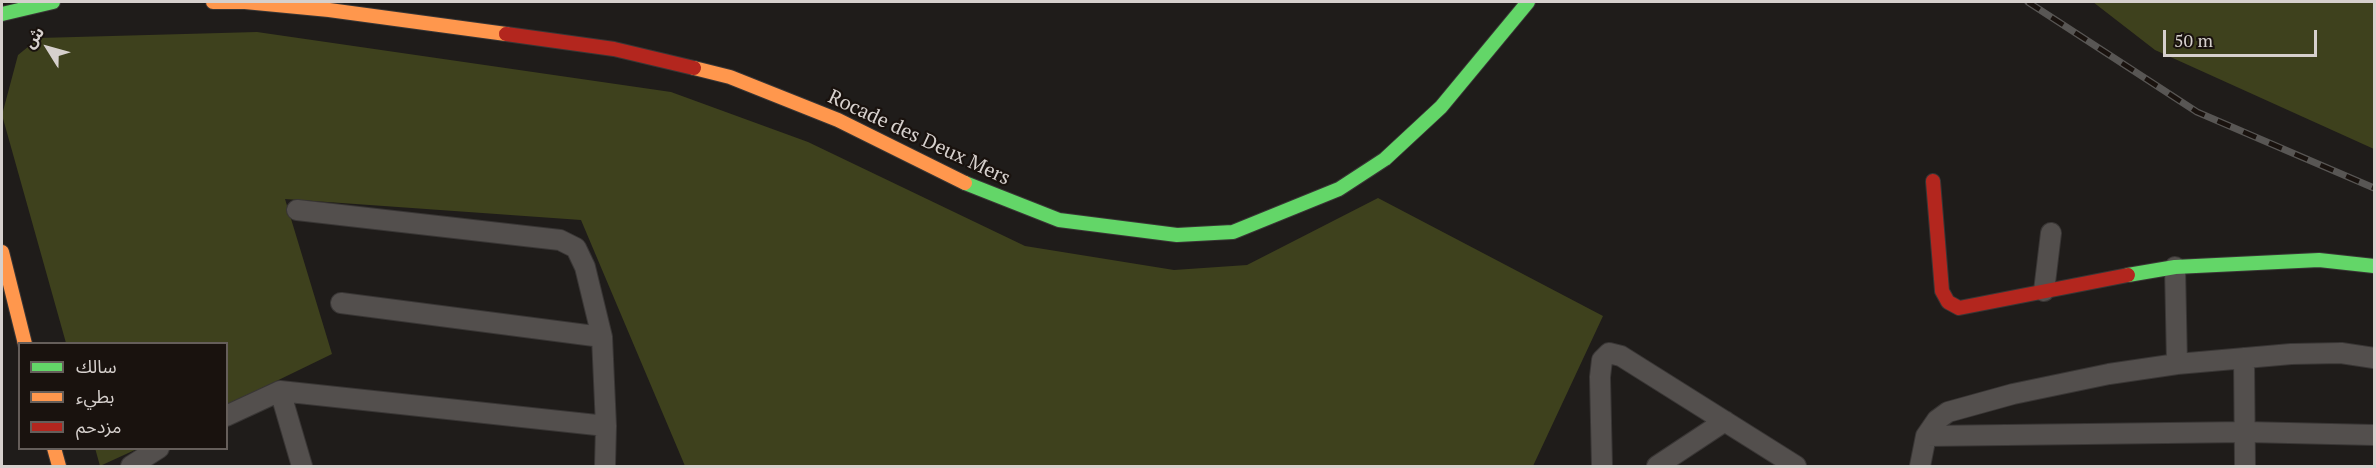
<!DOCTYPE html>
<html>
<head>
<meta charset="utf-8">
<style>
  body { margin:0 }
  #map { position:relative; width:2376px; height:468px; overflow:hidden; background:#1f1c1a; font-family:"PT Serif","Noto Sans Arabic",serif }
  canvas { display:block }
  .frame { position:absolute; inset:0; border:3px solid #d6d0cd; pointer-events:none }
  .legend { position:absolute; left:18px; top:342px; width:210px; height:108px; box-sizing:border-box; background:#19120e; border:2px solid #655e5a; margin:0; padding:8px 10px; list-style:none; font-size:18px; color:#d6d0cd }
  .legend li { display:flex; align-items:center; gap:12px; height:30px }
  .legend b { width:30px; border:2px solid #655e5a }
  .north { position:absolute; left:18px; top:18px; width:60px; height:60px; -webkit-text-stroke:4px #19120e; paint-order:stroke; rotate:307deg; font-size:16px; font-weight:700; line-height:24px; text-align:center; color:#d6d0cd }
  .north::after { content:''; display:block; margin:auto; width:21px; height:27px; background:#d6d0cd; clip-path:polygon(50% 0,100% 100%,50% 72%,0 100%) }
  .scale { position:absolute; left:2163px; top:30px; width:154px; height:27px; box-sizing:border-box; border:3px solid #d6d0cd; border-top:0; padding-left:8px; font-size:18px; line-height:21px; white-space:nowrap; color:#d6d0cd; -webkit-text-stroke:4px #19120e; paint-order:stroke }
</style>
</head>
<body>
<div id="map">
<canvas width="2376" height="468"></canvas>
<div class="frame"></div>
<ul class="legend">
<li><b style="height:8px;background:#63d668"></b>سالك</li>
<li><b style="height:8px;background:#ff974d"></b>بطيء</li>
<li><b style="height:8px;background:#b3261e"></b>مزدحم</li>
</ul>
<div class="north">ش</div>
<div class="scale">50 m</div>
</div>
<script>
const ctx = document.querySelector('canvas').getContext('2d');
ctx.lineJoin = 'round';
function fillPath(path, color) { ctx.fillStyle = color; ctx.fill(path, 'evenodd'); }
const toPath = rows => new Path2D(rows.map(r => 'M' + r).join(''));
function stroke(path, color, width, dash) { ctx.strokeStyle = color; ctx.lineWidth = width; ctx.lineCap = dash ? 'butt' : 'round'; ctx.setLineDash(dash || []); ctx.stroke(path); }
function write(font, color, halo, rows, align = 'center') {
  ctx.font = font + ' "PT Serif",serif'; ctx.lineWidth = 4.5; ctx.setLineDash([]); ctx.textBaseline = 'middle'; ctx.strokeStyle = halo; ctx.fillStyle = color; for (const [text, x, y, turn = 0] of rows) {
    ctx.save(); ctx.translate(x, y); ctx.rotate((+turn || 0) * Math.PI / 180); ctx.textAlign = isNaN(turn) ? turn : align; if (halo) ctx.strokeText(text, 0, 0); ctx.fillText(text, 0, 0); ctx.restore();
  }
}
fillPath(toPath([
  [2093,2,2374,2,2374,149,2155,50],
  [257,32,671,92,808,142,1025,246,1174,270,1247,265,1378,198,1603,316,1533,466,685,466,581,220,285,199,332,354,227,405,226,344,66,343,2,115,18,55,39,38],
  [95,448,137,448,137,449,100,466]
]), '#3e411d');
const street = toPath([
  [297,210,560,240,576,248,585,267,602,337,606,426,605,466],
  [2175,267,2177,364],
  [2044,291,2051,233],
  [341,303,602,337],
  [2244,358,2245,466],
  [280,391,302,466],
  [226,416,280,391,606,426],
  [1926,436,2246,432,2374,435],
  [131,466,159,448],
  [1602,466,1600,377,1602,360,1609,353,1621,356,1796,466],
  [1657,466,1725,421],
  [1920,466,1926,436,1937,420,1948,412,2013,394,2109,374,2177,364,2291,354,2341,353,2374,358]
]);
const fast = toPath([
  [2,14,53,2],
  [965,183,1059,220,1177,235,1233,232,1339,189,1385,159,1441,107,1528,2],
  [2128,275,2175,267,2319,260,2374,266]
]);
const slow = toPath([
  [213,2,245,2,329,10,506,34],
  [694,68,730,77,838,120,965,183],
  [2,252,25,344],
  [54,448,59,466]
]);
const jam = toPath([
  [506,34,614,49,694,68],
  [1933,181,1942,291,1948,302,1959,308,2128,275]
]);
stroke(street, '#393635', 22);
stroke(fast, '#393635', 16);
stroke(slow, '#393635', 16);
stroke(jam, '#393635', 16);
stroke(street, '#534f4d', 20);
stroke(fast, '#63d668', 14);
stroke(slow, '#ff974d', 14);
stroke(jam, '#b3261e', 14);
const rail = toPath([
  [2028,2,2197,112,2374,188]
]);
stroke(rail, '#585654', 7);
stroke(rail, '#19120e', 4.5, [14]);
write('20px', '#d6d0cd', '#19120e', [
  ["Rocade des Deux Mers",919,138,25]
]);
</script>
</body>
</html>
